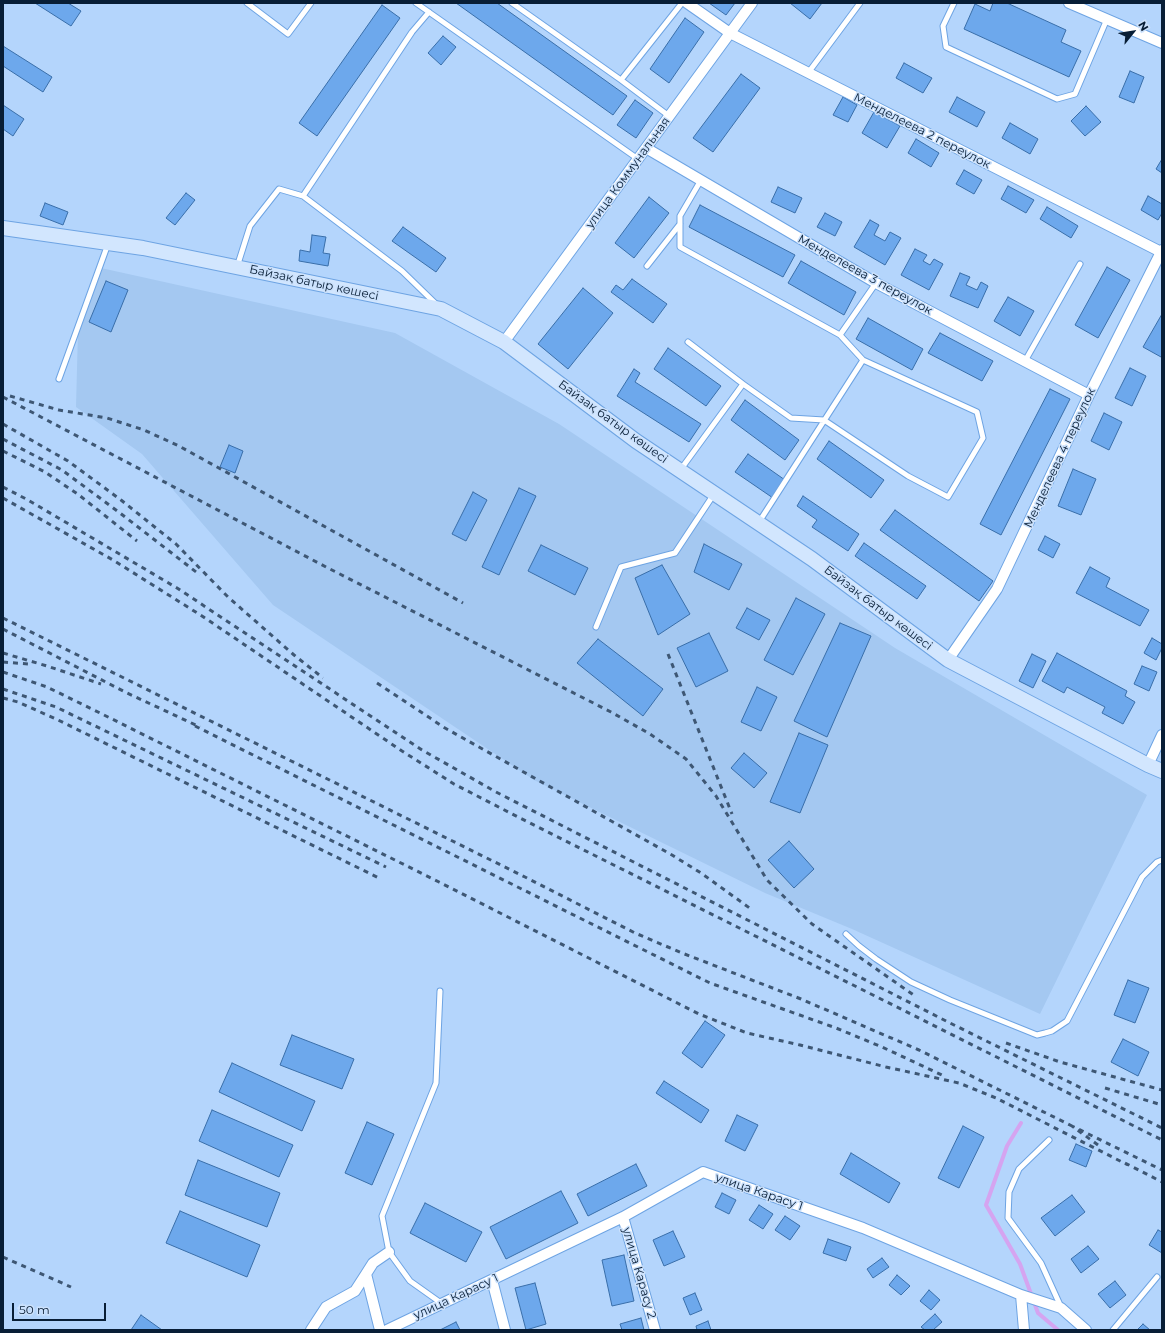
<!DOCTYPE html>
<html>
<head>
<meta charset="utf-8">
<style>
  body { margin:0 }
  #map { position:relative; width:1165px; height:1333px; overflow:hidden; background:#b4d5fc; font-family:Montserrat,sans-serif }
  canvas { display:block }
  .frame { position:absolute; inset:0; border:4px solid #081e36; pointer-events:none }
  .north { position:absolute; left:1113px; top:12px; width:40px; height:40px; -webkit-text-stroke:3px #cbe1fc; paint-order:stroke; rotate:60deg; font-size:11px; font-weight:700; line-height:16px; text-align:center; color:#081e36 }
  .north::after { content:''; display:block; margin:auto; width:14px; height:18px; background:#081e36; clip-path:polygon(50% 0,100% 100%,50% 72%,0 100%) }
  .scale { position:absolute; left:12px; top:1303px; width:94px; height:18px; box-sizing:border-box; border:2px solid #081e36; border-top:0; padding-left:5px; font-size:12px; line-height:14px; white-space:nowrap; color:#081e36; -webkit-text-stroke:3px #cbe1fc; paint-order:stroke }
</style>
</head>
<body>
<div id="map">
<canvas width="1165" height="1333"></canvas>
<div class="frame"></div>
<div class="north">N</div>
<div class="scale">50 m</div>
</div>
<script>
const ctx = document.querySelector('canvas').getContext('2d');
ctx.lineJoin = 'round';
function fillPath(path, color) { ctx.fillStyle = color; ctx.fill(path, 'evenodd'); }
const toPath = rows => new Path2D(rows.map(r => 'M' + r).join(''));
function stroke(path, color, width, dash) { ctx.strokeStyle = color; ctx.lineWidth = width; ctx.lineCap = dash ? 'butt' : 'round'; ctx.setLineDash(dash || []); ctx.stroke(path); }
function write(font, color, halo, rows, align = 'center') {
  ctx.font = font + ' Montserrat,sans-serif'; ctx.lineWidth = 3; ctx.setLineDash([]); ctx.textBaseline = 'middle'; ctx.strokeStyle = halo; ctx.fillStyle = color; for (const [text, x, y, turn = 0] of rows) {
    ctx.save(); ctx.translate(x, y); ctx.rotate((+turn || 0) * Math.PI / 180); ctx.textAlign = isNaN(turn) ? turn : align; if (halo) ctx.strokeText(text, 0, 0); ctx.fillText(text, 0, 0); ctx.restore();
  }
}
fillPath(toPath([
  [101,268,395,333,559,424,895,648,1147,795,1040,1014,852,929,765,893,534,780,273,605,142,454,76,407,78,331]
]), '#a4c8f1');
stroke(toPath([
  [1021,1123,1007,1146,986,1205,1020,1264,1038,1313,1058,1330]
]), '#d5a4f0', 4);
const building = toPath([
  [35,3,68,3,81,11,71,26,35,3],
  [456,3,497,3,627,96,613,115,456,3],
  [709,3,735,3,726,15,709,3],
  [790,3,822,3,810,19,790,3],
  [993,3,1007,3,1066,30,1061,42,1081,51,1069,77,964,29,975,4,990,11,993,3],
  [382,5,400,18,317,136,299,123,382,5],
  [685,18,704,32,669,83,650,69,685,18],
  [443,36,456,47,441,65,428,53,443,36],
  [3,46,52,77,43,92,3,66,3,46],
  [904,63,932,78,923,93,896,78,904,63],
  [1130,71,1144,77,1134,103,1119,97,1130,71],
  [741,74,760,88,713,152,693,138,741,74],
  [843,97,857,105,848,122,833,115,843,97],
  [957,97,985,112,977,127,949,112,957,97],
  [635,100,653,113,636,138,617,125,635,100],
  [3,105,24,119,13,136,3,129,3,105],
  [1086,106,1101,122,1085,136,1071,121,1086,106],
  [874,112,900,126,887,148,862,133,874,112],
  [1010,123,1038,139,1030,154,1002,138,1010,123],
  [916,139,939,153,931,167,908,153,916,139],
  [1162,159,1162,173,1156,169,1162,159],
  [964,170,982,180,974,194,956,184,964,170],
  [1008,186,1034,200,1026,213,1001,199,1008,186],
  [778,187,802,198,795,213,771,202,778,187],
  [186,193,195,200,175,225,166,218,186,193],
  [1148,196,1162,204,1162,213,1158,220,1141,210,1148,196],
  [649,197,669,213,634,258,615,243,649,197],
  [45,203,68,212,63,225,40,216,45,203],
  [700,205,795,255,783,277,689,227,700,205],
  [1047,207,1078,226,1071,238,1040,219,1047,207],
  [825,213,842,222,835,236,817,227,825,213],
  [870,220,879,225,874,235,885,241,890,232,901,238,885,265,854,247,870,220],
  [403,227,446,258,436,272,392,241,403,227],
  [312,235,326,237,323,253,330,254,328,266,299,261,300,250,310,252,312,235],
  [915,249,927,255,923,261,930,265,934,259,943,264,929,290,901,275,915,249],
  [801,261,856,292,844,315,788,283,801,261],
  [1107,267,1130,280,1098,338,1075,325,1107,267],
  [960,273,970,277,966,285,977,290,981,282,988,286,978,308,950,296,960,273],
  [632,279,667,304,653,323,611,292,616,285,623,290,632,279],
  [106,281,128,290,111,332,89,322,106,281],
  [583,288,613,313,568,369,538,344,583,288],
  [1008,297,1034,311,1020,336,994,321,1008,297],
  [1162,314,1162,355,1161,357,1143,347,1162,314],
  [868,318,923,349,912,370,856,339,868,318],
  [940,333,993,361,982,381,928,353,940,333],
  [668,348,721,386,706,406,654,369,668,348],
  [1130,368,1146,376,1132,406,1115,398,1130,368],
  [634,369,640,373,635,382,701,424,689,442,617,396,634,369],
  [1050,389,1070,399,1001,535,980,524,1050,389],
  [745,400,799,440,785,460,731,420,745,400],
  [1104,413,1122,422,1109,450,1091,441,1104,413],
  [829,441,884,480,871,498,817,459,829,441],
  [229,445,243,451,235,473,220,467,229,445],
  [748,454,785,480,773,498,735,472,748,454],
  [1073,469,1096,479,1081,515,1058,506,1073,469],
  [519,488,536,496,499,575,482,567,519,488],
  [473,492,487,500,466,541,452,534,473,492],
  [803,496,859,534,848,551,812,527,817,520,797,506,803,496],
  [895,510,993,581,979,601,880,530,895,510],
  [1045,536,1060,544,1053,558,1038,550,1045,536],
  [864,543,926,586,917,599,855,556,864,543],
  [704,544,742,564,729,590,694,572,704,544],
  [541,545,588,568,575,595,528,571,541,545],
  [662,565,690,614,658,635,635,578,662,565],
  [1090,567,1110,578,1106,587,1149,610,1140,626,1076,593,1090,567],
  [796,598,825,614,793,675,764,660,796,598],
  [747,608,770,620,759,640,736,628,747,608],
  [840,623,871,636,827,737,794,721,840,623],
  [709,633,728,671,696,687,677,648,709,633],
  [1152,638,1162,644,1162,648,1156,660,1144,653,1152,638],
  [598,639,663,689,643,716,577,663,598,639],
  [1057,653,1127,691,1125,696,1135,702,1123,724,1102,713,1105,707,1067,687,1064,693,1042,681,1057,653],
  [1032,654,1046,661,1033,688,1019,681,1032,654],
  [1142,666,1157,672,1149,691,1134,684,1142,666],
  [757,687,777,697,761,731,741,722,757,687],
  [799,733,828,745,800,813,770,802,799,733],
  [744,753,767,773,754,788,731,768,744,753],
  [789,841,814,869,794,888,768,860,789,841],
  [1128,980,1149,988,1135,1023,1114,1015,1128,980],
  [705,1021,725,1035,702,1068,682,1053,705,1021],
  [292,1035,354,1059,342,1089,280,1065,292,1035],
  [1123,1039,1149,1052,1138,1076,1111,1062,1123,1039],
  [232,1063,315,1101,302,1131,219,1092,232,1063],
  [664,1081,709,1110,701,1123,656,1093,664,1081],
  [212,1110,293,1145,279,1177,199,1141,212,1110],
  [737,1115,758,1125,745,1151,725,1141,737,1115],
  [367,1122,394,1134,372,1185,345,1173,367,1122],
  [963,1126,984,1137,959,1188,938,1178,963,1126],
  [1076,1144,1092,1151,1086,1167,1069,1160,1076,1144],
  [851,1153,900,1183,889,1203,840,1174,851,1153],
  [198,1160,280,1193,267,1227,185,1195,198,1160],
  [636,1164,647,1186,588,1216,577,1194,636,1164],
  [561,1191,578,1223,506,1259,490,1227,561,1191],
  [722,1193,736,1200,729,1214,715,1207,722,1193],
  [1072,1195,1085,1212,1055,1236,1041,1218,1072,1195],
  [425,1203,482,1232,466,1262,410,1233,425,1203],
  [759,1205,773,1214,763,1229,749,1220,759,1205],
  [180,1211,260,1245,247,1277,166,1243,180,1211],
  [785,1216,800,1226,790,1240,775,1230,785,1216],
  [1158,1230,1162,1232,1162,1253,1149,1245,1158,1230],
  [673,1231,685,1257,664,1266,653,1240,673,1231],
  [828,1239,851,1247,846,1261,823,1253,828,1239],
  [1088,1246,1099,1259,1081,1273,1071,1259,1088,1246],
  [624,1255,634,1301,612,1306,602,1260,624,1255],
  [882,1258,889,1267,873,1278,867,1269,882,1258],
  [897,1275,910,1286,901,1295,889,1285,897,1275],
  [1115,1281,1126,1295,1110,1308,1098,1294,1115,1281],
  [535,1283,546,1324,526,1330,515,1288,535,1283],
  [929,1290,940,1300,931,1310,920,1301,929,1290],
  [695,1293,702,1310,690,1315,683,1298,695,1293],
  [935,1314,942,1322,933,1330,925,1330,921,1327,935,1314],
  [141,1315,162,1330,131,1330,141,1315],
  [641,1318,644,1330,622,1330,620,1324,641,1318],
  [708,1321,711,1330,697,1330,696,1326,708,1321],
  [456,1322,460,1330,440,1330,456,1322],
  [1143,1324,1150,1330,1137,1330,1143,1324]
]);
fillPath(building, '#6da8ec');
stroke(building, '#396ea9', 1);
const lane = toPath([
  [247,3,288,34,311,3],
  [416,3,638,159],
  [512,3,621,80,682,3],
  [954,3,943,26,946,47,1057,99,1075,94,1107,19],
  [429,12,412,32,303,196,402,271,436,304],
  [808,73,860,3],
  [621,80,669,116],
  [701,180,680,216,680,247,840,335],
  [647,266,680,224],
  [237,267,250,226,279,189,303,196],
  [1025,361,1080,264],
  [59,379,108,244],
  [743,384,791,418,824,420,908,476,948,497,983,438,977,412,863,360,840,335,876,283],
  [681,469,743,384,688,342],
  [759,522,863,360],
  [596,627,621,567,675,553,714,494],
  [846,934,859,946,876,959,911,982,950,1000,1037,1035,1045,1033,1052,1031,1067,1021,1142,877,1157,862,1162,860],
  [440,991,436,1083,382,1216,389,1252,410,1281,441,1303],
  [1049,1140,1019,1169,1009,1192,1008,1218,1041,1263,1061,1307],
  [1113,1330,1157,1277]
]);
const street = toPath([
  [687,3,730,33,1161,252],
  [1069,3,1162,43],
  [646,148,876,283,1089,395],
  [504,342,752,3],
  [948,660,997,589,1089,395,1162,250],
  [1148,765,1162,735],
  [623,1217,655,1330],
  [492,1280,505,1330],
  [1021,1295,1024,1330],
  [311,1330,326,1307,355,1291,366,1274],
  [380,1330,366,1274,373,1263,389,1252],
  [387,1330,623,1217,703,1172,863,1228,1021,1295,1061,1308,1086,1330]
]);
const secondary = toPath([
  [3,228,143,248,441,309,504,342,636,441,812,559,948,660,1148,765,1162,771]
]);
stroke(lane, '#6ea4e3', 7);
stroke(street, '#6ea4e3', 12);
stroke(secondary, '#6ea4e3', 16);
stroke(lane, '#fff', 5);
stroke(street, '#fff', 10);
stroke(secondary, '#d2e6fe', 14);
stroke(toPath([
  [10,396,59,410,107,418,144,430,179,446,463,603],
  [3,397,328,568,611,712,650,734,686,759,716,796,767,880,812,924,915,996],
  [3,424,68,461,121,500,176,544,228,597,294,655,323,678],
  [3,439,62,470,120,513,200,575],
  [3,451,45,472,79,495,137,541],
  [3,487,28,500,177,588,422,750,496,792,950,1023,1162,1128],
  [3,498,113,560,202,616,402,751,454,784,518,817,1162,1140],
  [3,618,525,877,635,933,682,953,801,999,919,1050,1072,1126],
  [3,629,127,693,200,727],
  [3,653,47,666,101,684],
  [668,654,732,814],
  [3,662,29,664],
  [3,672,47,687,100,713,439,882,699,1014,747,1033,800,1045,886,1067,959,1083,996,1098,1128,1165],
  [377,683,445,728,672,855,701,873,751,909],
  [3,689,56,707,386,867],
  [3,698,18,702,56,719,381,879],
  [195,726,710,983,836,1028,882,1047,944,1076],
  [1006,1043,1060,1062,1162,1090],
  [1105,1088,1162,1105],
  [1098,1145,1072,1126,1162,1170],
  [1125,1163,1162,1182],
  [3,1257,71,1287]
]), '#3e5774', 3, [5, 5]);
write('12px', '#081e36', '#cbe1fc', [
  ["Менделеева 2 переулок",922,131,27],
  ["улица Коммунальная",628,173,-54],
  ["Менделеева 3 переулок",865,275,29],
  ["Байзақ батыр көшесі",314,283,12],
  ["Байзақ батыр көшесі",613,422,36],
  ["Менделеева 4 переулок",1060,458,-65],
  ["Байзақ батыр көшесі",878,608,37],
  ["улица Карасу 1",759,1192,19],
  ["улица Карасу 2",639,1273,74],
  ["улица Карасу 1",456,1297,-25]
]);
</script>
</body>
</html>
